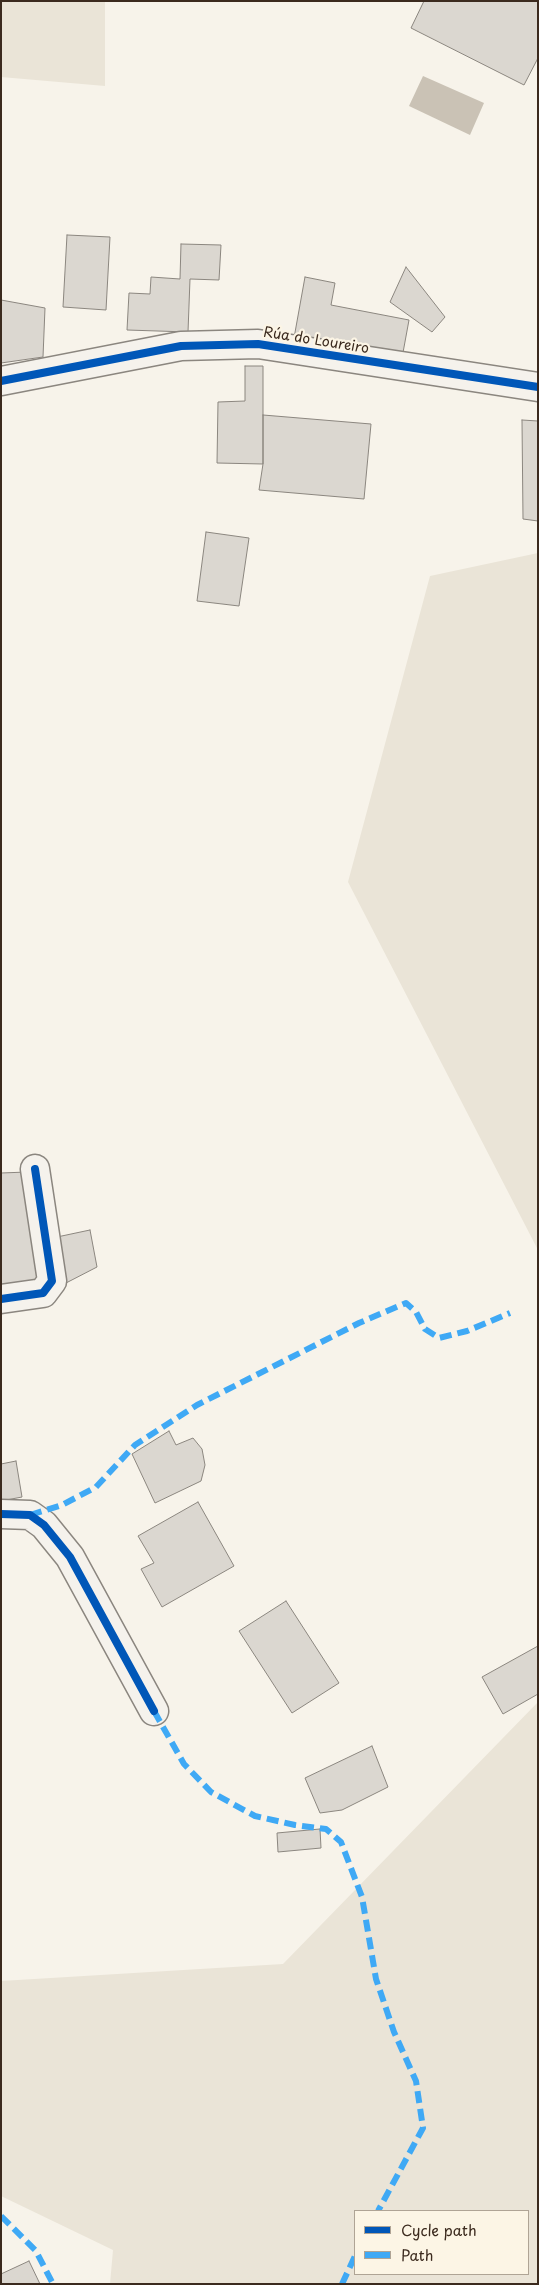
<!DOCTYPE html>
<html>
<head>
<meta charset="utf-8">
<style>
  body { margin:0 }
  #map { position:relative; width:539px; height:2285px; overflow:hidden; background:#f7f3ea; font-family:"Playpen Sans",sans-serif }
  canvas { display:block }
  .frame { position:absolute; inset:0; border:2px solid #3b2a1e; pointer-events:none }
  .legend { position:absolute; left:354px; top:2210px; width:175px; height:65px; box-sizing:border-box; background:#fcf5e5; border:1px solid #afa495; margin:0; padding:6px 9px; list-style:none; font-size:15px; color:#3b2a1e }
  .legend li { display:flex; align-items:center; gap:10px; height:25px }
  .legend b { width:25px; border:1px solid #afa495 }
</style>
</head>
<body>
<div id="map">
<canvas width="539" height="2285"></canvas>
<div class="frame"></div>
<ul class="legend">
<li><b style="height:6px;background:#0057b8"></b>Cycle path</li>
<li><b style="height:6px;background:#3fa9f5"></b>Path</li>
</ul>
</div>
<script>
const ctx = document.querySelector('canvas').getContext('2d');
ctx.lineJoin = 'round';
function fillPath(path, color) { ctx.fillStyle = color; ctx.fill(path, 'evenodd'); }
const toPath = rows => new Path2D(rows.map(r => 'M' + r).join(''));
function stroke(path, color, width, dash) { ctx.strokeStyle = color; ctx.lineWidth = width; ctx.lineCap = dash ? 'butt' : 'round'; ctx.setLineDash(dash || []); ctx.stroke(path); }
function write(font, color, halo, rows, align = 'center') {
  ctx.font = font + ' "Playpen Sans",sans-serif'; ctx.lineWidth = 4.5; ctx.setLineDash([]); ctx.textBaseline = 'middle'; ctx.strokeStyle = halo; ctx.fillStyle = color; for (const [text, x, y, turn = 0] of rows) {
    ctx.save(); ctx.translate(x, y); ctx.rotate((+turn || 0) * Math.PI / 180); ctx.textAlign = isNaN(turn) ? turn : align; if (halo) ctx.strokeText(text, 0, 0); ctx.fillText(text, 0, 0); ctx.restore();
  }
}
fillPath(toPath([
  [1,1,105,1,105,86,1,77],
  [538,553,538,1250,348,882,430,576],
  [538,1702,538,2284,110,2284,113,2250,1,2196,1,1981,283,1964],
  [355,2211,528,2211,528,2274,355,2274]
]), '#eae4d7');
fillPath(toPath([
  [423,76,484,103,470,135,409,106]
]), '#cac2b5');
const building = toPath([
  [424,1,538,1,538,58,524,85,411,28,424,1],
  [67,235,110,237,106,310,63,307,67,235],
  [181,244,221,245,219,280,190,279,188,332,127,330,129,293,150,294,151,277,180,279,181,244],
  [406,267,445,317,432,332,390,302,406,267],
  [305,277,335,283,331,305,409,320,402,358,294,338,305,277],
  [1,300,45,308,43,357,1,363,1,300],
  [245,366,263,366,263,464,217,463,218,402,245,401,245,366],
  [263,415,371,424,364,499,259,490,263,464,263,415],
  [522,420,538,421,538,521,523,519,522,420],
  [206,532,249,538,239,606,197,601,206,532],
  [27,1172,43,1279,1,1286,1,1173,27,1172],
  [90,1230,97,1267,66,1283,57,1237,90,1230],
  [169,1431,176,1445,193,1438,202,1449,205,1465,201,1481,155,1503,132,1454,169,1431],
  [16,1461,22,1497,1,1501,1,1464,16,1461],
  [198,1502,234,1566,162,1607,141,1569,154,1563,138,1536,198,1502],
  [286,1601,339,1683,292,1713,239,1631,286,1601],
  [538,1646,538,1694,503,1714,482,1677,538,1646],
  [372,1746,388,1787,342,1810,320,1813,305,1778,372,1746],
  [320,1829,321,1848,278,1852,277,1833,320,1829],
  [29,2261,40,2284,1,2284,1,2274,29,2261]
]);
fillPath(building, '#dbd7d0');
stroke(building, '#8b867f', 1);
const minor = toPath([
  [1,381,181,346,258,344,538,387],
  [1,1299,43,1293,52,1281,35,1169],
  [1,1514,30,1515,44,1525,70,1557,154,1711]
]);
stroke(minor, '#8b867f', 31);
stroke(minor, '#f5f2ec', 28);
stroke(toPath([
  [30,1515,62,1505,96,1487,135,1445,197,1405,359,1323,406,1303,416,1312,425,1329,439,1338,467,1331,510,1313],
  [154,1711,184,1764,211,1792,255,1816,295,1825,326,1829,341,1842,362,1897,376,1979,394,2032,416,2081,423,2128,378,2211],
  [1,2216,36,2251,53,2284],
  [342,2284,355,2256]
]), '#3fa9f5', 6, [12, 6]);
stroke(toPath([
  [1,381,181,346,258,344,538,387],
  [1,1299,43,1293,52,1281,35,1169],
  [1,1514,30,1515,44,1525,70,1557,154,1711]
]), '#0057b8', 8);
write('14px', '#3b2a1e', '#fcf5e5', [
  ["Rúa do Loureiro",316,341,9]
]);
</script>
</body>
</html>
